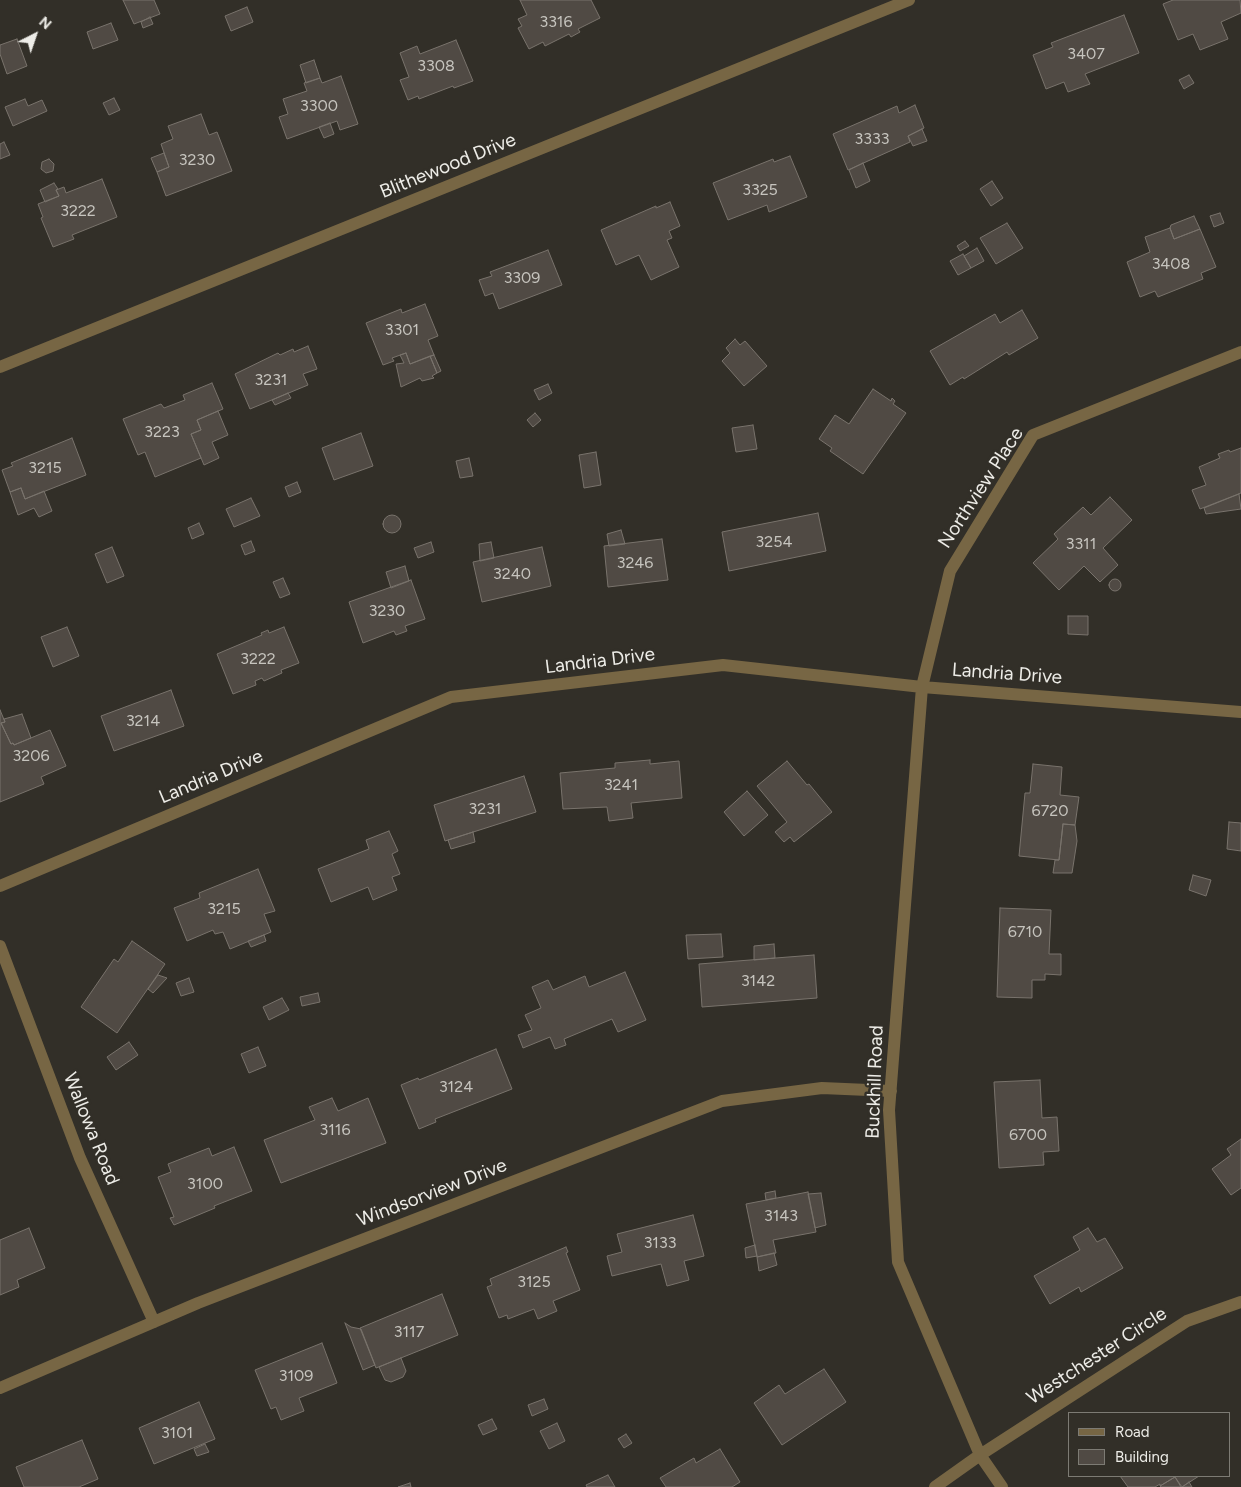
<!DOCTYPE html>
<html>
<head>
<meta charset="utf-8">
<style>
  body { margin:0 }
  #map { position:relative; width:1241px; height:1487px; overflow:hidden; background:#322f28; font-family:Figtree,sans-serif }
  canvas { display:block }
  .legend { position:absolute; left:1068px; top:1412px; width:162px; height:65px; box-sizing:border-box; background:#322f28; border:1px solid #7d7b74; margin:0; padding:6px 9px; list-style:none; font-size:15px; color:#edece7 }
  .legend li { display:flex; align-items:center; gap:10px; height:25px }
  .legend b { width:25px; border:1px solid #7d7b74 }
  .north { position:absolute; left:10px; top:10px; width:50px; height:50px; -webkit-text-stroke:4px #322f28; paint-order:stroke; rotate:41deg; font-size:14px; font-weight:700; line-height:20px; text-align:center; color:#edece7 }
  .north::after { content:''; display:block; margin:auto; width:18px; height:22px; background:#edece7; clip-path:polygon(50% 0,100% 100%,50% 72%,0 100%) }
</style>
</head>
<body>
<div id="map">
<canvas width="1241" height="1487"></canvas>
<ul class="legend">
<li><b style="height:6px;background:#764"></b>Road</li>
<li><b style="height:14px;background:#504a44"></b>Building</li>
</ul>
<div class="north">N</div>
</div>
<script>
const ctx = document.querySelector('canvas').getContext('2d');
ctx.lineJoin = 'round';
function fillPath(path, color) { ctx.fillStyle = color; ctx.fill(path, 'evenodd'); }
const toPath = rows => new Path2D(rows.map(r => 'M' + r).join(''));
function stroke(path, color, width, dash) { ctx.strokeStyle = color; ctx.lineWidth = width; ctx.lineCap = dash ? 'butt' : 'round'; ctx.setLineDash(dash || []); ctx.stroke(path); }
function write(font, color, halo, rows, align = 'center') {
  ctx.font = font + ' Figtree,sans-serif'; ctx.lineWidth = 5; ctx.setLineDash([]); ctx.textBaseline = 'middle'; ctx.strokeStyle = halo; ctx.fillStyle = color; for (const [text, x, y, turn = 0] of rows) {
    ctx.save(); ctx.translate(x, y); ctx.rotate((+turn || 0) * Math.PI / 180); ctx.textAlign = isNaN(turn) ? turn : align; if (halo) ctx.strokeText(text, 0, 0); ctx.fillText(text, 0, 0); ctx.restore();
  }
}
const building = toPath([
  [123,0,154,0,160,14,134,24,123,0],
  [520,0,591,0,600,18,578,29,580,32,571,37,569,34,545,46,543,42,529,49,518,28,522,26,518,19,527,15,520,0],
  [1173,0,1240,0,1241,13,1221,22,1228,39,1200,50,1193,34,1178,40,1163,4,1173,0],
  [247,7,253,22,231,31,225,16,247,7],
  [1124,15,1139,53,1085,74,1090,84,1068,92,1064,82,1046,89,1033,55,1053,47,1051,43,1124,15],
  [150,17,153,24,143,28,141,22,150,17],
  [111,23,118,40,93,49,87,32,111,23],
  [17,39,27,66,7,74,0,54,0,45,17,39],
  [456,40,473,81,454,88,453,86,419,99,418,96,408,100,400,80,409,77,400,53,417,46,420,54,456,40],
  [314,60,320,78,306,83,300,65,314,60],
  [1189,75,1194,83,1184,89,1179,80,1189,75],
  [341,76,358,124,340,130,337,121,287,139,279,117,288,114,283,99,307,91,304,83,320,78,322,83,341,76],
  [114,98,120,110,109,115,103,103,114,98],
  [25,99,28,106,42,100,47,111,13,126,5,107,25,99],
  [915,105,924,128,908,136,910,142,848,170,833,134,897,106,899,113,915,105],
  [201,114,209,135,217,132,232,171,166,196,157,172,169,167,161,144,173,139,168,126,201,114],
  [330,123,334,134,324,138,319,127,330,123],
  [922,129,927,141,913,146,908,136,922,129],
  [4,142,10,155,0,159,0,144,4,142],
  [164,153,169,167,157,172,151,158,164,153],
  [790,156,807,197,769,212,767,205,728,220,713,183,773,159,774,162,790,156],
  [49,159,54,164,53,171,46,173,41,169,42,162,49,159],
  [863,163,870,181,856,188,849,170,863,163],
  [102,179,117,217,72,235,74,239,53,247,41,218,43,217,38,204,59,196,56,190,64,187,66,193,102,179],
  [992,181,1003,198,991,206,980,189,992,181],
  [54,183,58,189,56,190,59,196,45,202,40,190,54,183],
  [670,202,680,226,669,231,672,238,667,240,679,267,651,280,639,255,616,265,601,230,656,206,656,208,670,202],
  [1220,213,1224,223,1214,227,1210,216,1220,213],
  [1194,216,1200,229,1174,239,1170,228,1171,225,1194,216],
  [1007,223,1023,248,996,264,980,238,1007,223],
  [1170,228,1174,239,1200,229,1216,267,1201,273,1203,279,1158,297,1155,291,1140,297,1127,262,1150,252,1145,237,1170,228],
  [965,241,969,246,960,251,957,246,965,241],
  [977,248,984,261,971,268,964,256,977,248],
  [548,250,562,285,499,309,493,293,485,296,479,280,492,276,490,272,548,250],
  [963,254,971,268,958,275,950,261,963,254],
  [425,304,438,336,428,340,434,355,410,364,406,353,392,358,394,361,383,365,366,323,401,309,402,313,425,304],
  [1022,310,1038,338,1009,355,1007,352,964,379,963,377,950,385,930,351,995,314,1000,323,1022,310],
  [735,339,740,345,745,341,767,366,744,386,722,361,730,353,726,348,735,339],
  [308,346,317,369,303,374,308,385,250,409,235,374,278,353,280,355,293,349,294,352,308,346],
  [406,353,410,364,430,356,437,373,432,376,434,378,422,381,420,378,401,387,396,364,404,363,400,355,406,353],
  [434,355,441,371,437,373,430,356,434,355],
  [212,383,223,409,197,420,201,430,191,434,201,458,155,477,145,452,138,455,123,419,161,404,164,408,185,400,183,395,212,383],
  [548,384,552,393,539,400,534,390,548,384],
  [873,389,891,401,892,398,895,401,893,404,906,413,863,474,830,451,832,448,819,439,835,415,849,424,873,389],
  [288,393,291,398,275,405,272,400,288,393],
  [218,411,228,435,212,442,219,458,204,465,191,434,201,430,197,420,218,411],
  [535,413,541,420,533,427,527,420,535,413],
  [753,425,757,449,736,452,732,428,753,425],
  [361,433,373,466,334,480,322,448,361,433],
  [72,438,86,475,25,499,21,488,10,492,2,470,13,466,11,463,72,438],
  [1241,448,1241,493,1200,509,1192,490,1206,485,1199,467,1220,458,1218,454,1229,450,1230,452,1241,448],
  [596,452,601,485,584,488,579,455,596,452],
  [469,458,473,476,460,478,456,461,469,458],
  [297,482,301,492,289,497,285,487,297,482],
  [21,488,25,499,44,491,52,511,39,517,34,508,18,515,10,492,21,488],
  [1239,494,1241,509,1206,514,1204,508,1239,494],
  [1110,497,1132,520,1103,548,1118,565,1100,582,1084,566,1059,590,1033,563,1058,539,1054,534,1083,507,1091,515,1110,497],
  [251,498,260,516,234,527,226,509,251,498],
  [818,513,826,551,729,571,722,532,818,513],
  '383 524a9 9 0 1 1 18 0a9 9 0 1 1-18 0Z',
  [199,523,204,534,192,539,188,528,199,523],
  [621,530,625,544,609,546,607,534,621,530],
  [662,539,668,580,608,587,604,546,662,539],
  [251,541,255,551,245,555,241,545,251,541],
  [431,542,434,552,418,558,414,548,431,542],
  [491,542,494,558,480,561,479,544,491,542],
  [112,547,124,576,107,583,95,554,112,547],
  [542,547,551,586,482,602,473,562,542,547],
  [405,566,409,581,391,588,386,572,405,566],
  [283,578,290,594,280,598,273,582,283,578],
  '1109 585a6 6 0 1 1 12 0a6 6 0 1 1-12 0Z',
  [411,580,425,619,405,626,407,631,396,635,394,631,363,643,349,602,411,580],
  [1068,616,1088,616,1088,635,1068,634,1068,616],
  [67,627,79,656,53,667,41,637,67,627],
  [284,627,299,663,281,670,282,673,264,681,262,678,255,681,256,685,233,694,217,654,262,635,261,633,268,630,269,633,284,627],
  [171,690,184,726,114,751,101,716,171,690],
  [0,710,5,722,1,723,11,744,13,743,14,745,50,730,66,766,41,777,44,784,0,802,0,710],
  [22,714,31,738,14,745,13,743,11,744,1,723,5,722,4,719,22,714],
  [650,760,650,764,679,761,682,798,631,803,633,818,609,821,607,807,563,809,560,773,615,768,615,763,650,760],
  [787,761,807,785,809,784,832,812,794,842,790,837,784,842,775,832,787,822,757,786,787,761],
  [1033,764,1062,767,1060,795,1079,797,1075,825,1063,824,1059,860,1019,856,1025,793,1030,793,1033,764],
  [524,776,536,812,445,841,434,805,524,776],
  [747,791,768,815,744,836,724,812,747,791],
  [1229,822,1241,823,1241,851,1227,849,1229,822],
  [1063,824,1075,825,1077,841,1072,873,1053,873,1055,860,1059,860,1063,824],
  [389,831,398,851,392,854,400,874,392,877,397,890,373,900,368,887,331,902,318,869,369,849,366,840,389,831],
  [473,832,475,842,451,849,448,840,473,832],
  [258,869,275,911,264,914,271,932,230,949,223,932,215,934,213,930,187,941,174,908,200,898,199,893,258,869],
  [1193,875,1211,880,1206,896,1189,890,1193,875],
  [1000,908,1051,910,1049,954,1061,954,1061,975,1045,974,1045,980,1032,980,1032,998,997,997,1000,908],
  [721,934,723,957,688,959,686,935,721,934],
  [264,935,266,941,251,947,248,941,264,935],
  [132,941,165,964,117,1033,81,1007,114,959,118,962,132,941],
  [774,944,775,958,754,960,754,946,774,944],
  [814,955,817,998,702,1007,699,964,814,955],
  [625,972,646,1020,618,1032,612,1019,564,1039,566,1045,555,1049,550,1037,523,1048,518,1035,532,1030,525,1015,541,1008,532,987,548,980,553,990,585,976,589,987,625,972],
  [158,975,167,978,153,993,148,989,158,975],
  [189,978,194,992,181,996,176,983,189,978],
  [318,993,320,1002,302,1006,300,997,318,993],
  [282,998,289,1010,269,1020,263,1007,282,998],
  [129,1042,138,1055,116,1070,107,1057,129,1042],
  [258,1047,266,1066,249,1073,241,1054,258,1047],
  [496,1049,512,1089,435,1119,436,1122,419,1129,401,1085,418,1078,419,1080,496,1049],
  [1040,1080,1042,1118,1057,1117,1059,1151,1043,1152,1044,1165,999,1168,994,1082,1040,1080],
  [332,1098,338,1111,368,1098,386,1143,281,1183,264,1140,315,1120,309,1107,332,1098],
  [1241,1139,1241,1188,1231,1195,1212,1169,1231,1155,1227,1149,1241,1139],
  [234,1147,252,1191,214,1206,215,1208,174,1225,170,1218,174,1217,158,1177,171,1172,168,1164,209,1148,212,1156,234,1147],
  [775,1191,776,1198,766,1200,765,1193,775,1191],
  [808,1192,816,1232,773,1240,776,1253,757,1257,746,1204,808,1192],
  [821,1193,826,1225,815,1228,808,1194,821,1193],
  [693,1215,704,1256,684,1261,689,1280,667,1286,661,1264,612,1276,607,1256,622,1252,617,1234,693,1215],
  [29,1228,45,1268,17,1280,19,1287,0,1295,0,1240,29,1228],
  [1088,1228,1097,1242,1105,1238,1123,1268,1081,1292,1079,1287,1050,1304,1034,1276,1080,1250,1073,1237,1088,1228],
  [755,1245,757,1256,746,1258,745,1248,755,1245],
  [566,1247,568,1252,566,1253,580,1290,553,1301,557,1311,538,1319,534,1309,508,1319,507,1315,499,1318,487,1287,492,1285,490,1279,566,1247],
  [774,1253,777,1265,759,1271,757,1257,774,1253],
  [442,1294,458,1335,376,1368,360,1328,442,1294],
  [345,1323,351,1327,361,1329,375,1365,363,1370,345,1323],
  [322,1343,337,1383,299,1398,304,1411,281,1420,276,1407,271,1409,255,1370,322,1343],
  [401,1358,406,1371,403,1377,391,1382,385,1380,379,1367,401,1358],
  [824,1369,846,1402,782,1445,754,1403,779,1385,785,1394,824,1369],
  [544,1399,548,1409,532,1416,528,1405,544,1399],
  [199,1402,215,1439,154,1464,139,1428,199,1402],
  [492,1419,497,1429,483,1435,478,1425,492,1419],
  [557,1423,565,1441,549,1449,540,1431,557,1423],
  [626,1434,632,1443,624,1448,618,1439,626,1434],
  [82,1440,98,1479,79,1487,24,1487,16,1467,82,1440],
  [205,1444,209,1452,197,1456,194,1449,205,1444],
  [720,1449,740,1482,732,1487,666,1487,660,1478,694,1458,696,1463,720,1449],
  [608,1475,615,1487,587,1487,586,1485,608,1475],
  [1120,1476,1199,1476,1182,1487,1175,1477,1160,1486,1160,1484,1155,1487,1128,1487,1120,1476],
  [1175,1477,1181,1487,1161,1487,1160,1486,1175,1477],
  [1189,1482,1192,1487,1182,1487,1189,1482],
  [410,1483,411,1487,398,1487,410,1483]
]);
fillPath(building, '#504a44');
stroke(building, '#79736c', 1);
stroke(toPath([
  [0,367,909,0],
  [0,886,451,697,723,665,922,687,1241,712],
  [0,946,80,1158,154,1322],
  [0,1388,198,1303,722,1101,822,1088,891,1091],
  [935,1487,980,1455,1187,1321,1241,1302],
  [1002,1487,980,1455,898,1262,889,1110,922,687,950,571,1033,435,1241,352]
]), '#764', 12);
write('16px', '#c6c4be', null, [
  ["3316",556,22],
  ["3407",1086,54],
  ["3308",436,66],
  ["3300",319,106],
  ["3333",872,139],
  ["3230",197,160],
  ["3325",760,190],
  ["3222",78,211],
  ["3408",1171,264],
  ["3309",522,278],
  ["3301",402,330],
  ["3231",271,380],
  ["3223",162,432],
  ["3215",45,468],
  ["3254",774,542],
  ["3311",1081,544],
  ["3246",635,563],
  ["3240",512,574],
  ["3230",387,611],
  ["3222",258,659],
  ["3214",143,721],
  ["3206",31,756],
  ["3241",621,785],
  ["3231",485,809],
  ["6720",1050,811],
  ["3215",224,909],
  ["6710",1025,932],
  ["3142",758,981],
  ["3124",456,1087],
  ["3116",335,1130],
  ["6700",1028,1135],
  ["3100",205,1184],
  ["3143",781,1216],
  ["3133",660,1243],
  ["3125",534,1282],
  ["3117",409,1332],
  ["3109",296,1376],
  ["3101",177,1433]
]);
write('19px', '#edece7', '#322f28', [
  ["Blithewood Drive",448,166,-22],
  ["Northview Place",981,488,-57],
  ["Landria Drive",600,661,-7],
  ["Landria Drive",1007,674,4],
  ["Landria Drive",211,777,-23],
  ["Buckhill Road",875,1082,-88],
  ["Wallowa Road",91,1129,68],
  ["Windsorview Drive",432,1193,-21],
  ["Westchester Circle",1097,1356,-33]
]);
</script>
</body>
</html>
